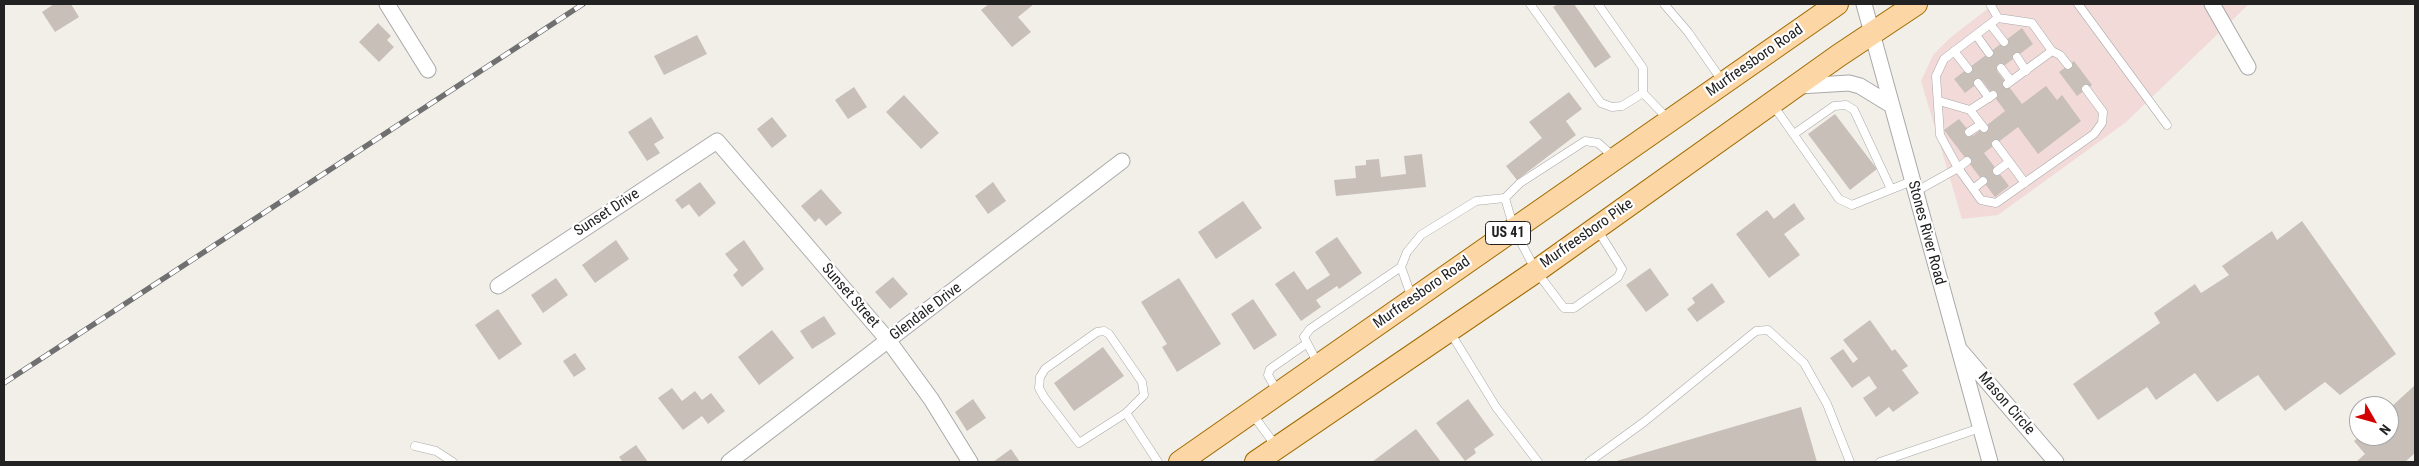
<!DOCTYPE html>
<html>
<head>
<meta charset="utf-8">
<style>
  body { margin:0 }
  #map { position:relative; width:2419px; height:466px; overflow:hidden; background:#f2efe9; font-family:"Roboto Condensed",sans-serif }
  canvas { display:block }
  .frame { position:absolute; inset:0; border:5px solid #222; pointer-events:none }
  .north { position:absolute; left:2349px; top:396px; width:50px; height:50px; box-sizing:border-box; background:#fff; border:1px solid #a7a7a7; border-radius:50%; rotate:128deg; font-size:14px; font-weight:700; line-height:20px; text-align:center; color:#222 }
  .north::after { content:''; display:block; margin:auto; width:18px; height:22px; background:#d40000; clip-path:polygon(50% 0,100% 100%,50% 72%,0 100%) }
</style>
</head>
<body>
<div id="map">
<canvas width="2419" height="466"></canvas>
<div class="frame"></div>
<div class="north">N</div>
</div>
<script>
const ctx = document.querySelector('canvas').getContext('2d');
ctx.lineJoin = 'round';
function fillPath(path, color) { ctx.fillStyle = color; ctx.fill(path, 'evenodd'); }
const toPath = rows => new Path2D(rows.map(r => 'M' + r).join(''));
function stroke(path, color, width, dash) { ctx.strokeStyle = color; ctx.lineWidth = width; ctx.lineCap = dash ? 'butt' : 'round'; ctx.setLineDash(dash || []); ctx.stroke(path); }
function write(font, color, halo, rows, align = 'center') {
  ctx.font = font + ' "Roboto Condensed",sans-serif'; ctx.lineWidth = 4.5; ctx.setLineDash([]); ctx.textBaseline = 'middle'; ctx.strokeStyle = halo; ctx.fillStyle = color; for (const [text, x, y, turn = 0] of rows) {
    ctx.save(); ctx.translate(x, y); ctx.rotate((+turn || 0) * Math.PI / 180); ctx.textAlign = isNaN(turn) ? turn : align; if (halo) ctx.strokeText(text, 0, 0); ctx.fillText(text, 0, 0); ctx.restore();
  }
}
fillPath(toPath([
  [1994,4,2249,4,2125,123,1998,215,1962,219,1921,81,1933,55,1951,37]
]), '#f2dad9');
fillPath(toPath([
  [54,4,71,4,79,17,55,32,42,12],
  [989,4,1034,4,1018,17,1031,32,1012,47,981,10],
  [1558,4,1574,4,1611,57,1595,68,1553,7],
  [378,23,391,36,387,40,394,47,379,62,359,42],
  [2022,28,2033,44,1997,71,2022,104,2046,86,2057,100,2062,95,2081,121,2038,154,2018,127,1984,153,2009,186,1995,197,1944,130,1959,119,1973,136,2005,111,1982,80,1965,93,1954,79],
  [697,35,707,54,664,75,654,56],
  [2074,61,2092,85,2077,96,2059,72],
  [854,87,867,107,848,119,835,100],
  [1569,92,1582,109,1566,121,1576,135,1517,180,1506,166,1542,138,1529,122],
  [904,95,939,133,921,149,886,112],
  [1835,114,1877,169,1850,190,1808,134],
  [651,117,664,138,654,144,660,153,647,161,628,132],
  [772,117,787,136,772,148,757,129],
  [1422,154,1426,187,1336,196,1334,180,1356,178,1355,166,1366,165,1366,160,1379,159,1381,177,1406,174,1404,156],
  [700,182,716,203,699,217,689,204,682,209,675,200],
  [993,182,1006,201,988,214,975,196],
  [821,189,842,213,826,226,819,218,815,222,801,206],
  [1243,201,1262,228,1216,259,1198,232],
  [1794,203,1805,219,1784,234,1800,255,1769,278,1736,234,1767,210,1774,219],
  [2302,221,2396,354,2340,395,2325,382,2285,411,2258,375,2217,402,2195,373,2156,400,2147,387,2098,420,2073,384,2160,323,2154,313,2195,284,2201,293,2229,275,2222,266,2272,231,2277,240],
  [1337,237,1362,273,1339,289,1337,286,1316,300,1321,307,1301,321,1275,284,1294,271,1307,290,1330,275,1315,252],
  [616,240,629,259,595,283,582,265],
  [744,240,764,269,742,287,733,275,738,270,725,254],
  [1650,268,1669,295,1646,312,1626,285],
  [893,277,908,294,890,309,875,292],
  [556,278,568,295,543,313,531,295],
  [1179,278,1221,344,1177,372,1162,347,1167,344,1141,302],
  [1712,283,1725,302,1697,322,1687,309,1695,303,1692,298],
  [1253,299,1277,335,1254,350,1231,314],
  [498,309,522,344,499,360,475,325],
  [824,316,836,334,812,349,800,331],
  [1870,320,1892,351,1895,349,1908,366,1902,370,1919,393,1893,412,1889,407,1876,417,1863,398,1877,388,1869,376,1852,388,1830,358,1843,349,1853,363,1858,359,1843,340],
  [772,330,794,358,759,385,738,357],
  [1103,347,1124,376,1074,411,1054,383],
  [575,353,586,369,574,377,563,361],
  [2415,385,2415,453,2405,462,2356,462,2365,454,2354,441,2360,436,2389,436,2389,409],
  [672,388,682,401,695,391,702,400,711,393,725,411,708,424,702,416,683,430,658,398],
  [973,399,986,418,967,431,955,412],
  [1468,399,1494,435,1474,449,1476,453,1465,461,1436,423],
  [1801,407,1817,462,1613,462],
  [1416,429,1441,462,1372,462],
  [636,445,648,462,623,462,619,457],
  [1011,449,1020,462,993,462]
]), '#c7bfb8');
const lane = toPath([
  [1530,4,1601,103,1612,107,1622,106,1643,93],
  [1598,4,1643,68,1643,93,1668,119],
  [1664,4,1688,32,1723,82],
  [2078,4,2167,125],
  [1998,18,2032,23,2052,51,2007,84],
  [1990,24,2004,42],
  [1976,35,1989,53],
  [1954,51,1968,69],
  [2052,51,2060,55,2068,65],
  [2017,57,2026,71],
  [2001,68,2011,81],
  [1978,83,1989,98],
  [1939,101,1970,110,1984,128],
  [1773,105,1839,199,1852,205,1912,181],
  [1970,110,1993,95],
  [1969,132,1981,124],
  [1794,134,1834,106,1846,105,1854,110,1891,189],
  [1996,144,2025,183],
  [1967,161,1958,168,1981,200,1996,203,2094,134,2102,123,2103,112,2086,89],
  [1997,171,2009,162],
  [1973,189,1983,181],
  [1915,192,1958,168,1940,135,1936,76,1944,59,1998,18,1990,4],
  [1505,198,1514,229,1536,271,1564,308,1574,308,1618,277,1622,269,1597,229],
  [1412,298,1401,267,1407,252,1421,235,1476,201,1505,198,1520,183,1585,141,1598,143,1614,157],
  [1104,331,1109,334,1142,382,1144,395,1126,413,1079,443,1044,397,1039,388,1040,377,1045,369,1097,332,1104,331],
  [1450,332,1496,407,1538,462],
  [1318,364,1304,337,1310,329,1401,267],
  [1277,391,1268,375,1270,369,1306,344],
  [1126,413,1158,462],
  [1253,415,1276,446],
  [415,446,436,451,453,462],
  [1589,462,1644,422,1756,331,1768,330,1804,363,1827,404,1850,462],
  [1880,462,1980,428]
]);
const street = toPath([
  [387,4,428,70],
  [1864,4,1990,462],
  [2212,4,2248,67],
  [1799,86,1849,83,1860,86,1891,105],
  [498,286,717,141,888,340,931,399,970,462],
  [1960,350,2056,462],
  [729,462,1122,161]
]);
const primary = toPath([
  [1180,462,1837,4],
  [1256,462,1532,274,1838,56,1916,4]
]);
stroke(lane, '#a9a9a9', 9);
stroke(street, '#a9a9a9', 17);
stroke(primary, '#a06b00', 24);
stroke(lane, '#fff', 8);
stroke(street, '#fff', 15);
stroke(primary, '#fcd6a4', 22);
const rail = toPath([
  [4,383,583,4]
]);
stroke(rail, '#707070', 5.5);
stroke(rail, '#fff', 4, [11]);
for (const [x, y, w] of [
  [1508,233,45]
]) { const box = new Path2D(); box.roundRect(x - w / 2, y - 11.5, w, 23, 4); ctx.fillStyle = '#fff'; ctx.fill(box); stroke(box, '#222', 1); }
write('bold 14px', '#222', null, [
  ["US 41",1508,233]
]);
write('15px', '#222', '#fff', [
  ["Murfreesboro Road",1755,61,-35],
  ["Sunset Drive",607,213,-33],
  ["Stones River Road",1926,233,75],
  ["Murfreesboro Pike",1587,234,-35],
  ["Murfreesboro Road",1422,293,-35],
  ["Sunset Street",850,296,49],
  ["Glendale Drive",926,312,-37],
  ["Mason Circle",2006,404,49]
]);
</script>
</body>
</html>
